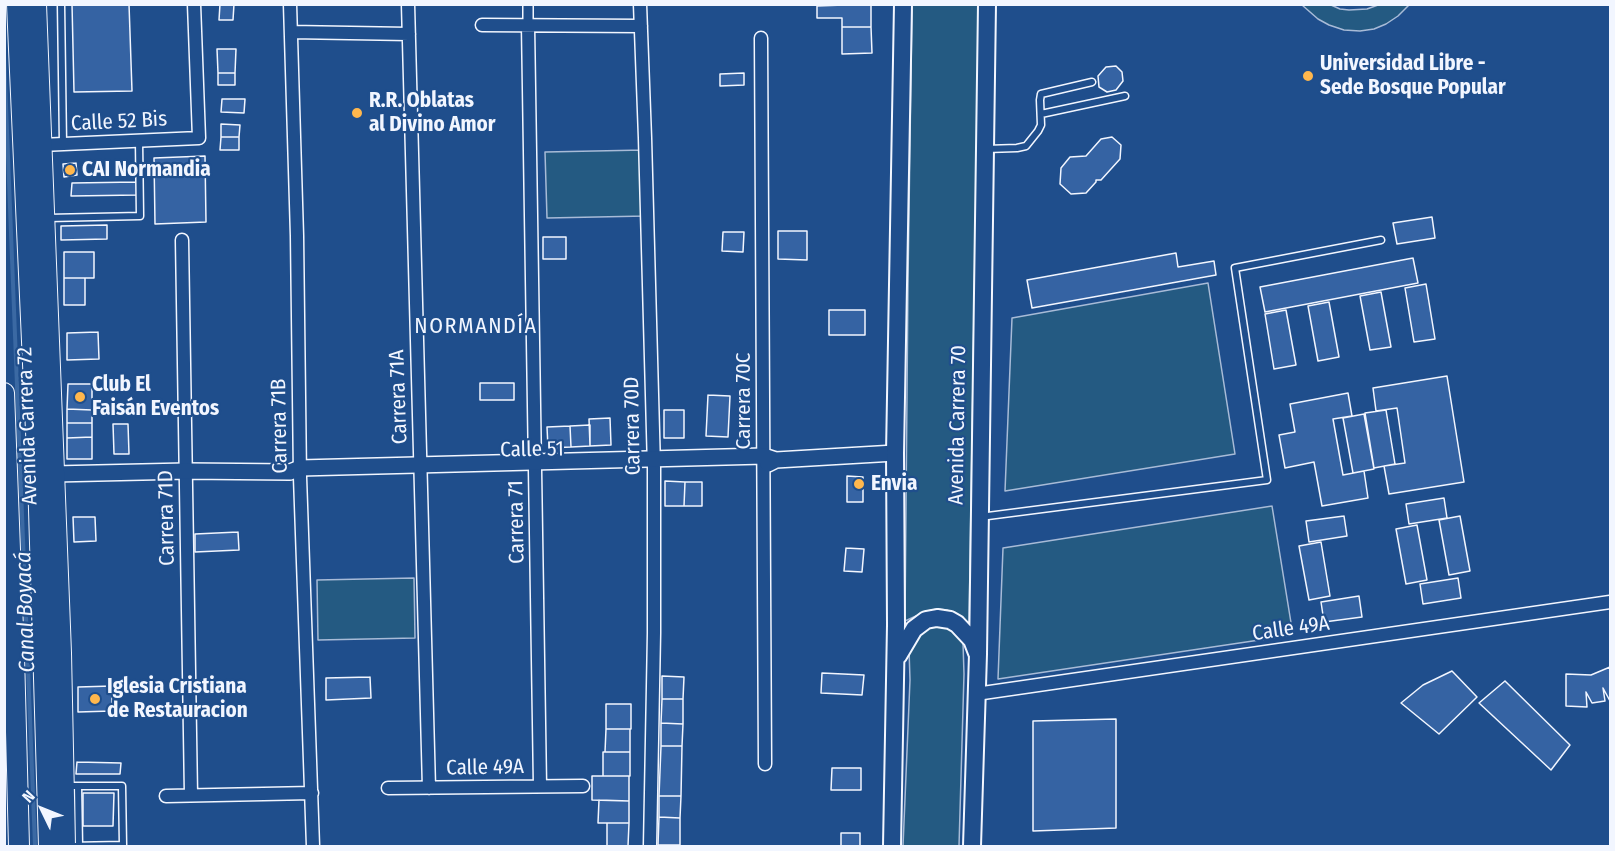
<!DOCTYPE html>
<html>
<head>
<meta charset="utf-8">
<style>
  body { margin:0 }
  #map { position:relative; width:1615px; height:851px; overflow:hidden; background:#1f4e8c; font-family:"Fira Sans Condensed",sans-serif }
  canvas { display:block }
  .frame { position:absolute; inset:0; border:6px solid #f2f6ff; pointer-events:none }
  .north { position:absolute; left:12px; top:779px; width:60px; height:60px; -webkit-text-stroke:4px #1f4e8c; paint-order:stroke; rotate:313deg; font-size:16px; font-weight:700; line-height:24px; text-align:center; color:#f2f6ff }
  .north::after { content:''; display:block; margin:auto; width:21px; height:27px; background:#f2f6ff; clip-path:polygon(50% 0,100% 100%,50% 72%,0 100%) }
</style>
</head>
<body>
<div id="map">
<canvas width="1615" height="851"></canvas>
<div class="frame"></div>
<div class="north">N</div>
</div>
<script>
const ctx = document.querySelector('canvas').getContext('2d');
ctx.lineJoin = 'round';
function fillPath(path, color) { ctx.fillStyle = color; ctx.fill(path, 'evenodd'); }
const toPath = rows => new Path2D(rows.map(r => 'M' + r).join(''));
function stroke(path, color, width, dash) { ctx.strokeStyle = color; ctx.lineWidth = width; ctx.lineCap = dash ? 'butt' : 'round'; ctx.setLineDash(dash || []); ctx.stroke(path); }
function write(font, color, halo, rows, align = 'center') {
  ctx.font = font + ' "Fira Sans Condensed",sans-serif'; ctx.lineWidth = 4.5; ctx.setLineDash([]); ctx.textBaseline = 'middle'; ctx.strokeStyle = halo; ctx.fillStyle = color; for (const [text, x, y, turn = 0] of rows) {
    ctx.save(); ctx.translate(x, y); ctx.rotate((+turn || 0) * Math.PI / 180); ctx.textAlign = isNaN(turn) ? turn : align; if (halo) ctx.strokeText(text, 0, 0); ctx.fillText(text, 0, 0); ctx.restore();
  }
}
const green = toPath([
  [912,5,979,5,969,624,957,615,947,610,937,609,927,611,905,621,908,281,912,5],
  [1302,5,1331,5,1340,9,1349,10,1367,9,1378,5,1409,5,1398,16,1386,24,1374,29,1360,31,1344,30,1329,25,1318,19,1302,5],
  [644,150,646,216,547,218,545,152,644,150],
  [1208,283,1235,454,1005,491,1012,318,1208,283],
  [1272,506,1293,635,998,679,1003,548,1272,506],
  [414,578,415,638,318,640,317,580,414,578],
  [943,623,955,630,963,643,964,674,959,846,903,846,910,680,909,649,920,632,931,626,943,623]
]);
fillPath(green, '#245a82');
stroke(green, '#a8bbd7', 1.5);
stroke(toPath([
  [4,54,35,846]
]), '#3b69a3', 4);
const building = toPath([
  [72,4,129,4,132,91,74,92,72,4],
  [220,4,234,4,233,20,219,20,220,4],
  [871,4,871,27,842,27,842,18,817,18,817,6,871,4],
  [842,27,871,27,872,53,842,54,842,27],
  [217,49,236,49,235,73,218,73,217,49],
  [1116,66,1122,72,1123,81,1116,90,1107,92,1099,87,1098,76,1106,67,1116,66],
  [218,73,235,73,235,85,218,85,218,73],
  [744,73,744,85,720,86,720,74,744,73],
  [222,99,245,99,244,113,221,112,222,99],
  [221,124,240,125,239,137,221,137,221,124],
  [221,137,239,137,239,150,220,150,221,137],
  [1112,137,1121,145,1120,159,1101,180,1096,180,1096,182,1086,193,1071,194,1060,184,1061,168,1070,157,1086,156,1101,139,1112,137],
  [205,156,206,222,155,224,154,158,205,156],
  [76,163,77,175,64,177,63,164,76,163],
  [137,182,138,195,71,196,72,183,137,182],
  [1432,217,1435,238,1397,244,1393,223,1432,217],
  [107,225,107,239,61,240,61,226,107,225],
  [778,231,807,231,807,260,778,259,778,231],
  [723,232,744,232,743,252,722,251,723,232],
  [543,237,566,237,566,259,543,259,543,237],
  [64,252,94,252,94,278,64,278,64,252],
  [1176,253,1178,267,1214,261,1216,275,1032,308,1027,280,1176,253],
  [1413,258,1418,283,1265,312,1260,287,1413,258],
  [64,278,85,278,85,305,64,305,64,278],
  [1426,284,1435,339,1414,342,1405,288,1426,284],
  [1381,292,1391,347,1370,350,1360,296,1381,292],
  [1329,302,1339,357,1318,361,1308,306,1329,302],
  [829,310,865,310,865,335,829,335,829,310],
  [1286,310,1296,365,1274,369,1265,314,1286,310],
  [98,332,99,359,67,360,67,333,98,332],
  [1447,376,1464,482,1389,494,1384,466,1405,463,1397,408,1376,411,1373,388,1447,376],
  [480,383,514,383,514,400,480,400,480,383],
  [68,384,92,384,92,410,67,409,68,384],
  [1348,393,1352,416,1333,419,1343,475,1364,471,1368,498,1322,506,1314,462,1285,468,1279,435,1295,432,1290,404,1348,393],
  [708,395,730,396,728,437,706,436,708,395],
  [67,409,92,410,92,423,67,423,67,409],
  [664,410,684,410,684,438,664,438,664,410],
  [1386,410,1395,464,1374,468,1365,413,1386,410],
  [1364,414,1374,469,1353,473,1343,418,1364,414],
  [610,418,611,445,590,446,589,419,610,418],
  [67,423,92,423,92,437,67,438,67,423],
  [113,424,128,424,129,454,114,454,113,424],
  [590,425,590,446,571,447,570,426,590,425],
  [570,426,571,447,548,448,547,427,570,426],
  [92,437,92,459,67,459,67,438,92,437],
  [847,476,863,477,863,502,847,502,847,476],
  [665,481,685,482,684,506,665,506,665,481],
  [685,482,702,482,702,506,684,506,685,482],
  [1444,498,1447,518,1409,524,1406,504,1444,498],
  [1344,516,1347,536,1309,542,1306,521,1344,516],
  [1460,516,1470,571,1449,575,1439,520,1460,516],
  [73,517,95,517,96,541,74,542,73,517],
  [1417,525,1427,580,1406,584,1396,529,1417,525],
  [238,532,239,550,195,552,195,534,238,532],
  [1321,542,1330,596,1309,600,1299,546,1321,542],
  [846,548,864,549,862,572,844,571,846,548],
  [1458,578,1461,598,1423,604,1420,584,1458,578],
  [1359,596,1362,617,1324,622,1321,602,1359,596],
  [1610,667,1610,701,1603,688,1605,701,1592,703,1586,692,1587,707,1566,706,1566,674,1591,675,1610,667],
  [1452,671,1477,697,1439,734,1401,703,1423,685,1452,671],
  [822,673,864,675,862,695,821,693,822,673],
  [662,676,684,677,683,699,662,699,662,676],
  [370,677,371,698,326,700,326,678,370,677],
  [1505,681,1570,745,1551,770,1479,703,1505,681],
  [112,686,112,711,78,712,78,687,112,686],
  [662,699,683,699,683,724,661,723,662,699],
  [606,704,631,704,631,729,606,729,606,704],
  [1116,719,1116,828,1033,831,1033,721,1116,719],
  [661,723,683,724,682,746,661,746,661,723],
  [606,729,630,729,630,752,605,752,606,729],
  [661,746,682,746,681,796,659,796,661,746],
  [603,752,630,752,630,776,603,776,603,752],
  [77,762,121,763,120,774,76,774,77,762],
  [832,768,861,768,861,790,831,790,832,768],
  [592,776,629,776,629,801,592,800,592,776],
  [83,793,114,793,113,826,83,826,83,793],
  [659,796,681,796,680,818,659,817,659,796],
  [599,800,629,801,629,823,598,823,599,800],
  [659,817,680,818,680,845,658,845,659,817],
  [607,823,629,823,628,846,607,846,607,823],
  [841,833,860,833,860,846,841,846,841,833]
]);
fillPath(building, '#3563a3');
stroke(building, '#f2f6ff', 1.5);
const service = toPath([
  [61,4,63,144],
  [1041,114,1125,96],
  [986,149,1017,148,1026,146,1038,131,1041,125,1040,100,1041,94,1092,82],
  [48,218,140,216,139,141],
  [980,517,1267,480,1235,268,1381,240],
  [67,786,122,786,123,845,68,846],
  [78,786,79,846]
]);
const pedestrian = toPath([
  [528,4,528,25]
]);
const minor = toPath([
  [290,4,297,236,300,477,313,846],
  [408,4,429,788],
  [640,4,645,138,654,468,654,633,650,846],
  [482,25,641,26],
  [528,25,540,786],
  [291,32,409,34],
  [761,38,765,764],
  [41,145,199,138,194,4],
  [182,240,191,795],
  [976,694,1610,602],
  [388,788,583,786],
  [166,796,312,793]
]);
const tertiary = toPath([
  [768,464,776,460,895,453],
  [54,474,186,471,290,472,300,468,764,456,776,460]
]);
const secondary = toPath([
  [898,656,914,629,926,620,937,618,950,620,957,624,972,640,977,653],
  [892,846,896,625,895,453,903,4],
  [972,846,978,654,987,4]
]);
const trunk = toPath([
  [17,4,38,476,49,846],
  [36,4,61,653,65,846],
  [4,393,14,655,19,846]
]);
stroke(service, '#f2f6ff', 9);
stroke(pedestrian, '#f2f6ff', 12);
stroke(minor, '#f2f6ff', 15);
stroke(tertiary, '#f2f6ff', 18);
stroke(secondary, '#f2f6ff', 20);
stroke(trunk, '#f2f6ff', 22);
stroke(service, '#1f4e8c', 6);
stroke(pedestrian, '#1f4e8c', 9);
stroke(minor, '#1f4e8c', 12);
stroke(tertiary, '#1f4e8c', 15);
stroke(secondary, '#1f4e8c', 16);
stroke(trunk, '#1f4e8c', 20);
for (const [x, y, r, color] of [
  [1308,76,6,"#ffb74d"],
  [357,113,6,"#ffb74d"],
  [70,170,6,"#ffb74d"],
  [80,397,6,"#ffb74d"],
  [859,484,6,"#ffb74d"],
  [95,699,6,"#ffb74d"]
]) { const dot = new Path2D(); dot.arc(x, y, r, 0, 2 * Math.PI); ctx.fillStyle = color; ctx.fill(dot); stroke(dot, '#1f4e8c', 2); }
write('bold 21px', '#f2f6ff', '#1f4e8c', [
  ["Universidad Libre -",1320,64],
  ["Sede Bosque Popular",1320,88],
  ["R.R. Oblatas",369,101],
  ["al Divino Amor",369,125],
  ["CAI Normandia",82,170],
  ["Club El",92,385],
  ["Faisán Eventos",92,409],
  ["Envia",871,484],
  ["Iglesia Cristiana",107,687],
  ["de Restauracion",107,711]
], 'left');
write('21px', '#f2f6ff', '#1f4e8c', [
  ["Calle 52 Bis",119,122,-3],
  ["Carrera 71A",399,397,-92],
  ["Carrera 70C",744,401,-90],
  ["Avenida Carrera 70",958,425,-89],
  ["Avenida Carrera 72",28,426,-92],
  ["Carrera 71B",280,426,-91],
  ["Carrera 70D",633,426,-91],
  ["Calle 51",532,450,-1],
  ["Carrera 71D",167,518,-91],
  ["Carrera 71",517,522,-91],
  ["Calle 49A",1291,629,-8],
  ["Calle 49A",485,768,-1]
]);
ctx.letterSpacing = '1.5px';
write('22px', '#f2f6ff', '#1f4e8c', [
  ["NORMANDÍA",476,327]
]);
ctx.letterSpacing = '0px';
write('italic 22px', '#f2f6ff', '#1f4e8c', [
  ["Canal Boyacá",26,612,-92]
]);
</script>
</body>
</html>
